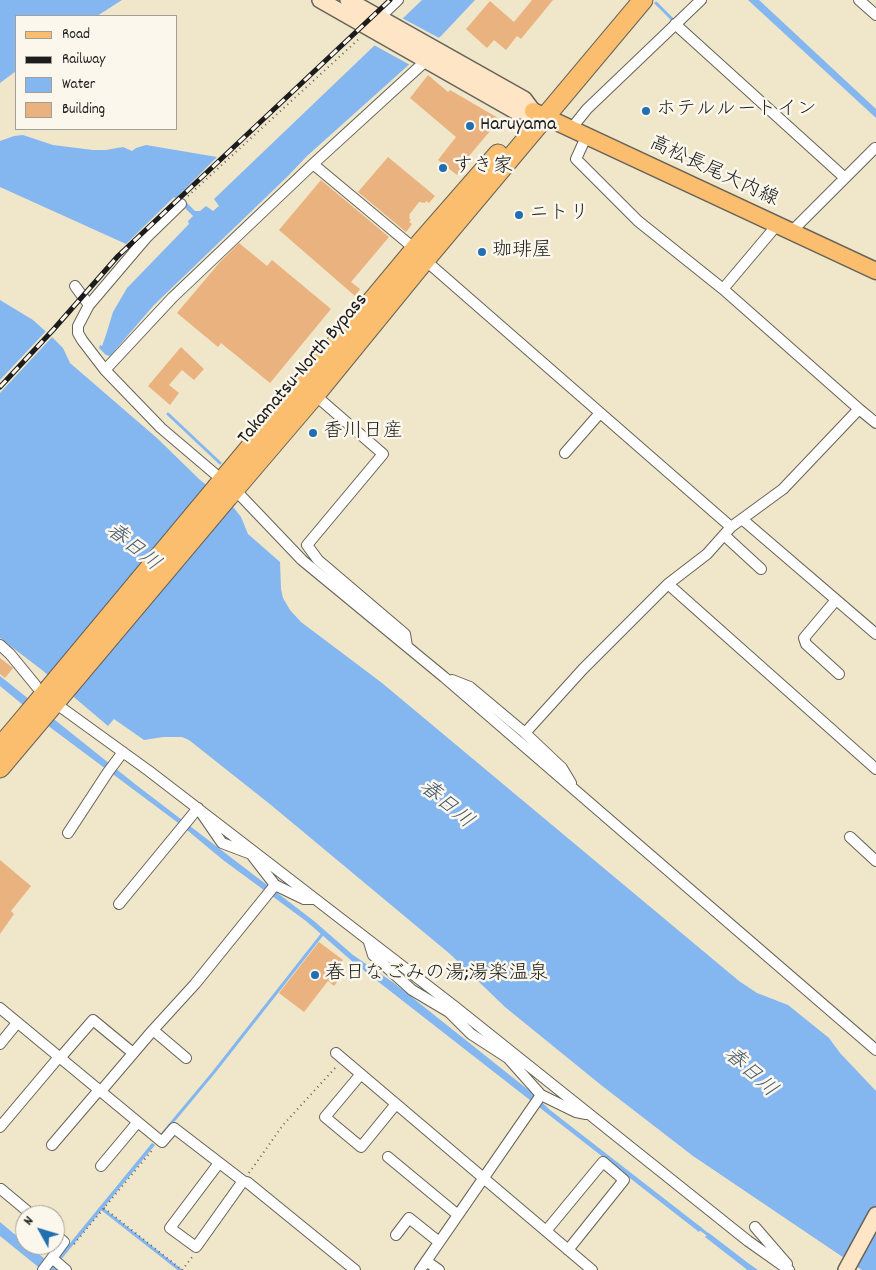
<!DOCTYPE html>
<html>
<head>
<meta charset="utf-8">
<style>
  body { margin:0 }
  #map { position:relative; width:876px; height:1270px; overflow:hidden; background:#f0e6ca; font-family:Dekko,sans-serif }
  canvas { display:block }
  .legend { position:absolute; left:15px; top:15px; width:162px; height:115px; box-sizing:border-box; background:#fbf7ec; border:1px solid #a29f99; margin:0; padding:6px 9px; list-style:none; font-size:15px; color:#1c1c1c }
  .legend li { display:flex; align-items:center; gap:10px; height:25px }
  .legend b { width:25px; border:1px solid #a29f99 }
  .north { position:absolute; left:15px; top:1205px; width:50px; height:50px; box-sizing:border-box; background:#fbf7ec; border:1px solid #a29f99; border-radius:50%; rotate:309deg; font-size:14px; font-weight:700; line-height:20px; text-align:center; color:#1c1c1c }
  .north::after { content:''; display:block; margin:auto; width:18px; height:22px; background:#1f6fb2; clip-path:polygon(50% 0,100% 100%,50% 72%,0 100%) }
</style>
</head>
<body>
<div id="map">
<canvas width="876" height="1270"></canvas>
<ul class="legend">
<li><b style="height:6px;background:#fbbd6e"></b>Road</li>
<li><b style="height:6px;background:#1c1c1c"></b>Railway</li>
<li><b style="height:14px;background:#84b6f0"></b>Water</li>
<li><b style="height:14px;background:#e9b27e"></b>Building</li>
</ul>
<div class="north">N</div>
</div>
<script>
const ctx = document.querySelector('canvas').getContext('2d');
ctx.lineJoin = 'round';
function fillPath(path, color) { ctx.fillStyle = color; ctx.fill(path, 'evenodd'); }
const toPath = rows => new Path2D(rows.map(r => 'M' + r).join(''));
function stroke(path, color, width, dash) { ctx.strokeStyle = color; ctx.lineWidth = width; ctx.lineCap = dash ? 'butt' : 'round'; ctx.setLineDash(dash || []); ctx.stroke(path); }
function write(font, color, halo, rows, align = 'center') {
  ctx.font = font + ' Dekko,"Klee One",sans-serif'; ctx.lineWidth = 5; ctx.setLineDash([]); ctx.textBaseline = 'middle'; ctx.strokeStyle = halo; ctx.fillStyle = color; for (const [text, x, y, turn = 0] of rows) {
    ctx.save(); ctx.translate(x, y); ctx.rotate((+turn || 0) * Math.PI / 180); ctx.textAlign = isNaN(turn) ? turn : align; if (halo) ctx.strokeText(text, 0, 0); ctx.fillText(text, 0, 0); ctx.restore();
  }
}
fillPath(toPath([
  [0,0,122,0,97,16,16,16,16,71,0,83],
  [422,0,475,0,442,35,307,156,288,176,154,305,110,356,106,355,99,348,100,345,102,346,106,335,113,312,127,288,189,224,188,221,193,216,174,197,126,244,0,187,0,141,14,136,23,135,53,145,93,150,106,150,123,147,132,151,136,148,146,145,217,157,179,195,195,211,200,211,206,206,213,211,219,206,214,199],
  [748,0,759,0,876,109,876,118],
  [0,300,33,320,53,338,63,348,70,363,158,439,199,479,234,508,241,517,248,534,280,562,281,589,283,598,290,610,301,622,382,683,739,981,757,993,788,1005,829,1038,840,1053,876,1091,876,1270,862,1270,693,1156,601,1085,505,1007,450,954,271,805,189,740,182,737,163,737,144,740,114,719,108,726,42,670,0,638],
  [0,676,135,784,314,921,353,955,394,983,531,1092,550,1110,702,1228,699,1232,353,962,306,921,223,860,181,825,51,728,0,686],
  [152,1143,155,1145,55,1267,58,1270,42,1270,0,1236,0,1222,25,1243,25,1245,28,1245,52,1265],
  [709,1233,748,1263,758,1270,747,1270,745,1268,705,1237]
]), '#84b6f0');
fillPath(toPath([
  [400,17,441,39,412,66,372,44],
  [48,329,54,335,0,393,0,380]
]), '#f0e6ca');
stroke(toPath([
  [656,3,673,20],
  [168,414,220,463],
  [159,1138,214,1072,324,932],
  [101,1208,180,1270],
  [698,1227,711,1237]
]), '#84b6f0', 3);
fillPath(toPath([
  [532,0,553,0,521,39,517,36,506,50,494,40,487,48,466,29,490,1,514,22],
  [428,75,448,92,450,90,498,118,496,124,463,163,465,165,457,175,438,160,456,137,410,98],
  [388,157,435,196,429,203,426,201,425,203,419,202,409,215,410,216,409,218,411,220,409,222,412,224,406,232,358,192],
  [321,180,389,237,351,282,360,289,355,296,279,230],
  [239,243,267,266,272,260,331,309,270,383,221,343,218,347,177,313,220,262],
  [181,347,204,369,194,380,182,370,169,385,179,393,170,405,148,386],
  [0,658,13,668,5,678,0,674],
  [0,860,31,886,11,911,14,914,0,934],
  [319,942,343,960,333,973,340,978,334,986,328,981,304,1012,279,993]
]), '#e9b27e');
const street = toPath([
  [859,0,876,15],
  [375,22,398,0],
  [675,24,845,178],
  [571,129,587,109,701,0],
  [586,137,576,159,638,221,723,289],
  [313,164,415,249],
  [181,204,146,238,89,305,78,326,78,333,82,340,105,370,161,428,241,496,302,560,444,677,876,1050],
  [777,225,723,289,859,409],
  [791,232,875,148,876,149],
  [425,260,731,527],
  [75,286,89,305],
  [105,370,173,297,313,164,430,57],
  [315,395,383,454,307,545,318,560,405,634,407,646],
  [565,453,600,413],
  [742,519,876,634],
  [724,535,761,569],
  [668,584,876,769],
  [836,600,804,638,806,644,839,674],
  [0,645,10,654,37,687,55,703,149,771,253,851,454,1006,748,1241,789,1270],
  [452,680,470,687,525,733],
  [571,783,562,768,525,733,583,669,668,584,707,554,731,527,783,489,859,409,876,423],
  [68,833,108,772,123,752],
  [850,837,876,861],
  [252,853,251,854,275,885,304,899,314,899],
  [119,904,198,808,222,843,251,854],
  [369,942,373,955,412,990,449,1012,452,1008],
  [0,1008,162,1142,174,1128,243,1181,247,1182,355,1270],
  [449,1012,471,1034,508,1058,541,1095,576,1112,586,1114],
  [153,1030,186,1058],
  [0,1044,17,1023],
  [336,1053,592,1270],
  [60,1058,93,1020,133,1053],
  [361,1074,325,1117,361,1147,396,1104],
  [101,1091,153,1030,195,984,275,885],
  [0,1127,59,1057],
  [52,1145,99,1090],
  [388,1157,458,1215],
  [219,1163,170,1228,196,1247,243,1181],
  [101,1166,137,1123],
  [1,1189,32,1215],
  [755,1227,787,1264],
  [546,1231,603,1162,624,1180,568,1250],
  [396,1235,409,1218,439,1242],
  [52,1258,66,1270],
  [426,1261,439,1270],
  [43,1270,64,1242,55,1234],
  [420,1270,541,1095]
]);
const secondary = toPath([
  [320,0,515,111,533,111],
  [348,0,524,99,533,111],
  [846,1270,876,1215]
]);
const primary = toPath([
  [533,111,876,271]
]);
const highway = toPath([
  [217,487,415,249,498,154],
  [228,497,315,395,425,260,643,0],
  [0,747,48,690],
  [0,768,59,698]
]);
stroke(street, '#666359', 12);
stroke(secondary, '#666359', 18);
stroke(primary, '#666359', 19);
stroke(highway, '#666359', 21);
stroke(toPath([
  [188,196,361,37],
  [249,1173,283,1125,336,1067],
  [104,1208,182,1270],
  [74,1244,154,1148],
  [182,1270,193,1256]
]), '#666359', 2, [1, 4]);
stroke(street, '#fff', 10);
stroke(secondary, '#fde5c5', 15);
stroke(primary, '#fbbd6e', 16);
stroke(highway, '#fbbd6e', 19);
const rail = toPath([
  [0,387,53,330,118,256,390,0]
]);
stroke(rail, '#1c1c1c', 5);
stroke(rail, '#fbf7ec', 3, [9]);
const highwayBridge = toPath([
  [48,690,217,487],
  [59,698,228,497]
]);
stroke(highwayBridge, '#666359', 21, []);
stroke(highwayBridge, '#fbbd6e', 19);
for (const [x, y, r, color] of [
  [646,111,5,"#1f6fb2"],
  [470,126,5,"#1f6fb2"],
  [443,168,5,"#1f6fb2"],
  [519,215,5,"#1f6fb2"],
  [482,252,5,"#1f6fb2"],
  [313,433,5,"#1f6fb2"],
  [315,975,5,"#1f6fb2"]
]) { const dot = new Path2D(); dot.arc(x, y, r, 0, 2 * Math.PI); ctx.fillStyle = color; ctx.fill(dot); stroke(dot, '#fbf7ec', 2); }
write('20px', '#1c1c1c', '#fbf7ec', [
  ["ホテルルートイン",656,111],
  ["Haruyama",480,126],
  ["すき家",453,168],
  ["ニトリ",529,215],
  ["珈琲屋",492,252],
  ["香川日産",323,433],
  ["春日なごみの湯;湯楽温泉",325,975]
], 'left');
write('20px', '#1c1c1c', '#fbf7ec', [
  ["高松長尾大内線",713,173,25],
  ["Takamatsu-North Bypass",304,370,-50]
]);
write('italic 21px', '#465a71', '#fbf7ec', [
  ["春日川",132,549,39],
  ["春日川",445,806,40],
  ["春日川",749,1074,42]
]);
</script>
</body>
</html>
